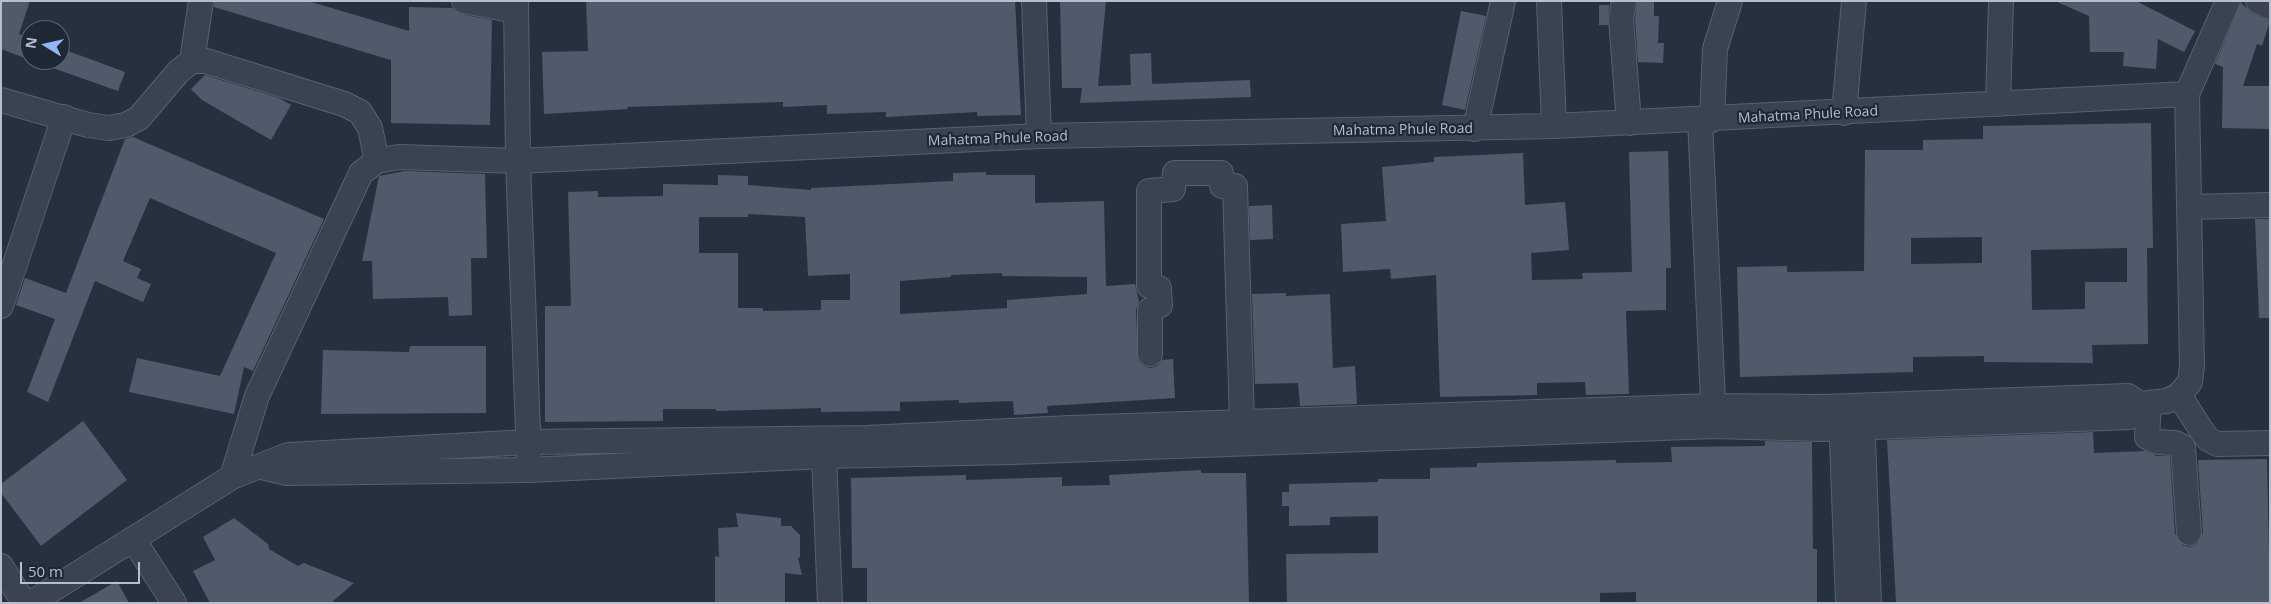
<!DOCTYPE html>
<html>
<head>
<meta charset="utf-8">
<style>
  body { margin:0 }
  #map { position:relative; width:2271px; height:604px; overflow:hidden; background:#263140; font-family:"Open Sans",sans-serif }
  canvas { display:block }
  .frame { position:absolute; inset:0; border:2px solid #b7beca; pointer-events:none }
  .north { position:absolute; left:20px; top:20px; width:50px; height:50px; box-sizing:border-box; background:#1f2835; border:1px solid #5c6471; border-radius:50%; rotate:279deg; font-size:14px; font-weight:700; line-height:20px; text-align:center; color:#b7beca }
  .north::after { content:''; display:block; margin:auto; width:18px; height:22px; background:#91b7f6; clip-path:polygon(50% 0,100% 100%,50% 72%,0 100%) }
  .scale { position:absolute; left:20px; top:562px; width:120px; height:22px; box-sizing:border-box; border:2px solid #b7beca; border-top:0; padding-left:6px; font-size:15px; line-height:18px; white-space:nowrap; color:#b7beca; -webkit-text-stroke:4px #1f2835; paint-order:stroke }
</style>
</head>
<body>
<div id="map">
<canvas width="2271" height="604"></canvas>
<div class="frame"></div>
<div class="north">N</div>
<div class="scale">50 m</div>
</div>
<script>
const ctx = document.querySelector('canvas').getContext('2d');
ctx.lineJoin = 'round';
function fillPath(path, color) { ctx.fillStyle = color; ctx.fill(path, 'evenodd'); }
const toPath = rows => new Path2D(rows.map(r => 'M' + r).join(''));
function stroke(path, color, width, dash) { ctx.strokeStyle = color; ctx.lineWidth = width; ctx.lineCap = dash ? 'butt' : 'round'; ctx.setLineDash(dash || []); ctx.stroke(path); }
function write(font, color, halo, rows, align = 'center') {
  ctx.font = font + ' "Open Sans",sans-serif'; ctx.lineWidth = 4.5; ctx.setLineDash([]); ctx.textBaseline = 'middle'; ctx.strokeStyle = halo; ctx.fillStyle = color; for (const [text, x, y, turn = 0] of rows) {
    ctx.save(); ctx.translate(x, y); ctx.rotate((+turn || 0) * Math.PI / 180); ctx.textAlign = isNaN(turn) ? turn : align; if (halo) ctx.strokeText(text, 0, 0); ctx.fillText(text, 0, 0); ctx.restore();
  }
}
fillPath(toPath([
  [1,1,30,1,19,34,30,38,30,60,1,49],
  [214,1,308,1,409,31,409,7,453,8,461,14,492,20,490,125,391,123,391,60,214,7],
  [586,1,1015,1,1021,115,977,116,977,112,886,117,886,112,827,114,827,105,783,107,783,102,627,107,628,109,544,114,542,52,588,51],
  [1060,1,1106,1,1098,86,1131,85,1130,54,1151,53,1152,84,1250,80,1251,97,1080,103,1082,88,1062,88],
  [1637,1,1654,1,1654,16,1659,16,1658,43,1664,43,1663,63,1638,62,1635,20],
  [2055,1,2136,1,2195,31,2184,52,2158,39,2156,69,2123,66,2124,52,2090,52,2089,16],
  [2241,3,2252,13,2270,21,2262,46,2257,44,2243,86,2270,86,2270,129,2222,128,2223,67,2215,64],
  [1599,5,1609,5,1608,25,1599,25],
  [1461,11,1486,16,1465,110,1442,105],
  [60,48,125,72,118,91,36,62,60,60],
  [205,75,279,98,291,105,271,140,202,100,191,89],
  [2151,123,2153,248,2147,248,2148,344,2092,345,2093,363,1984,362,1984,356,1913,357,1913,372,1740,377,1737,267,1787,266,1787,272,1864,271,1865,150,1923,150,1923,140,1983,139,1983,126],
  [1982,237,1982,263,1911,264,1911,238],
  [2127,248,2127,282,2085,282,2085,309,2032,310,2031,250],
  [133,137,324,219,253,371,244,367,234,414,129,392,137,358,220,376,276,253,150,198,123,261,141,269,137,278,151,284,143,302,95,281,48,402,27,392,55,319,16,305,25,278,66,293,125,139],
  [1668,151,1671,268,1666,268,1666,310,1626,311,1629,394,1586,395,1585,382,1537,383,1537,395,1440,397,1436,275,1391,279,1390,269,1343,272,1341,224,1386,221,1382,167,1434,162,1434,157,1523,153,1525,205,1565,202,1569,250,1531,253,1532,280,1583,279,1582,273,1632,272,1629,152],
  [405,171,485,174,487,258,471,258,472,315,449,316,448,297,373,299,372,261,362,261,379,176],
  [986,172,986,175,1035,175,1035,203,1104,201,1106,286,1135,284,1139,302,1136,310,1138,360,1144,366,1150,368,1157,366,1162,360,1173,359,1175,398,1047,406,1048,413,1014,415,1013,401,959,403,959,400,900,402,900,411,821,412,821,408,716,411,716,409,663,409,663,421,545,422,545,306,571,306,568,192,598,191,598,197,663,196,663,184,718,185,718,175,748,176,748,185,811,190,811,188,953,181,953,173],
  [748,214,805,217,808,276,850,274,850,300,821,300,821,310,763,311,763,308,738,308,738,253,699,253,699,217,748,217],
  [1002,273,1002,276,1087,277,1087,294,1007,300,1007,308,900,314,900,281,951,277,951,275],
  [1272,205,1273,239,1250,240,1249,206],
  [2255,219,2270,219,2270,318,2259,318],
  [1286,293,1286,296,1330,294,1333,368,1355,366,1357,404,1300,406,1298,383,1255,384,1252,294],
  [410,346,486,346,486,413,321,414,323,350,409,352],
  [83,421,127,480,41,546,1,493,1,484],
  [2093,432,2094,453,2145,451,2156,456,2170,456,2175,534,2183,545,2189,547,2197,544,2203,533,2198,460,2267,459,2270,603,1896,603,1887,440],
  [1765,441,1812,442,1813,549,1817,549,1817,603,1636,603,1636,592,1600,593,1600,603,1287,603,1286,554,1378,553,1378,516,1330,517,1330,525,1289,526,1289,506,1282,506,1282,492,1289,492,1289,484,1378,482,1378,479,1430,479,1430,468,1477,467,1477,463,1616,460,1616,463,1672,462,1671,447,1765,446],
  [1201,470,1201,473,1246,473,1249,603,867,603,867,568,852,568,851,478,966,475,966,480,1062,477,1062,486,1110,485,1109,475],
  [736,513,781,518,781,526,791,526,800,535,800,557,798,558,802,575,785,573,785,603,715,603,715,556,719,557,718,528,738,527],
  [234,518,268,544,269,549,298,566,304,563,354,583,331,603,210,603,193,571,215,560,203,537],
  [117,581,129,603,79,603]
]), '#4f5a6b');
const minor = toPath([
  [464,1,516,11],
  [516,1,518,161,529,459],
  [1034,1,1039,136],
  [1549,1,1554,126],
  [1624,1,1621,19,1629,123],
  [2258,1,2270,7],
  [192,61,201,1],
  [1,100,88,125,109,128,126,125,139,118,179,71,192,61,206,61,344,104,360,112,370,128,377,161],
  [1998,104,2001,1],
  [1844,113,1854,1],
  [1700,120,1714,422],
  [1712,120,1715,49,1730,1],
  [1475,129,1503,1],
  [2189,207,2270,205],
  [1,306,64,117],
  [1150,354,1150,310,1160,305,1159,288,1149,286,1149,191,1173,189,1175,173,1221,173,1222,186,1235,186,1242,422],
  [2179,395,2202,431,2208,439,2217,444,2270,443],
  [2149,403,2147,437,2157,442,2175,443,2183,447,2189,533],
  [1841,412,1848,603],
  [1862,412,1869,603],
  [824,456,830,603],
  [262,467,287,473,529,470,824,456,1012,452,1714,426,1822,429,2129,417,2140,404],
  [232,477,257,396,361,173,377,161,399,157,518,161,1039,136,1554,126,2187,94],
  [133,539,174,603],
  [1,566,24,603],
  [31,603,232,477,288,455,528,442,867,438,1070,428,1713,406,1825,407,2128,396,2140,404,2167,401,2179,395,2190,382,2192,366,2187,94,2228,1]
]);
stroke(minor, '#58616d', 26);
stroke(minor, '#3a4350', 24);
write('14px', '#b7beca', '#1f2835', [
  ["Mahatma Phule Road",1808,115,-3],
  ["Mahatma Phule Road",1403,130,-1],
  ["Mahatma Phule Road",998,139,-2]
]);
</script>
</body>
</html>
